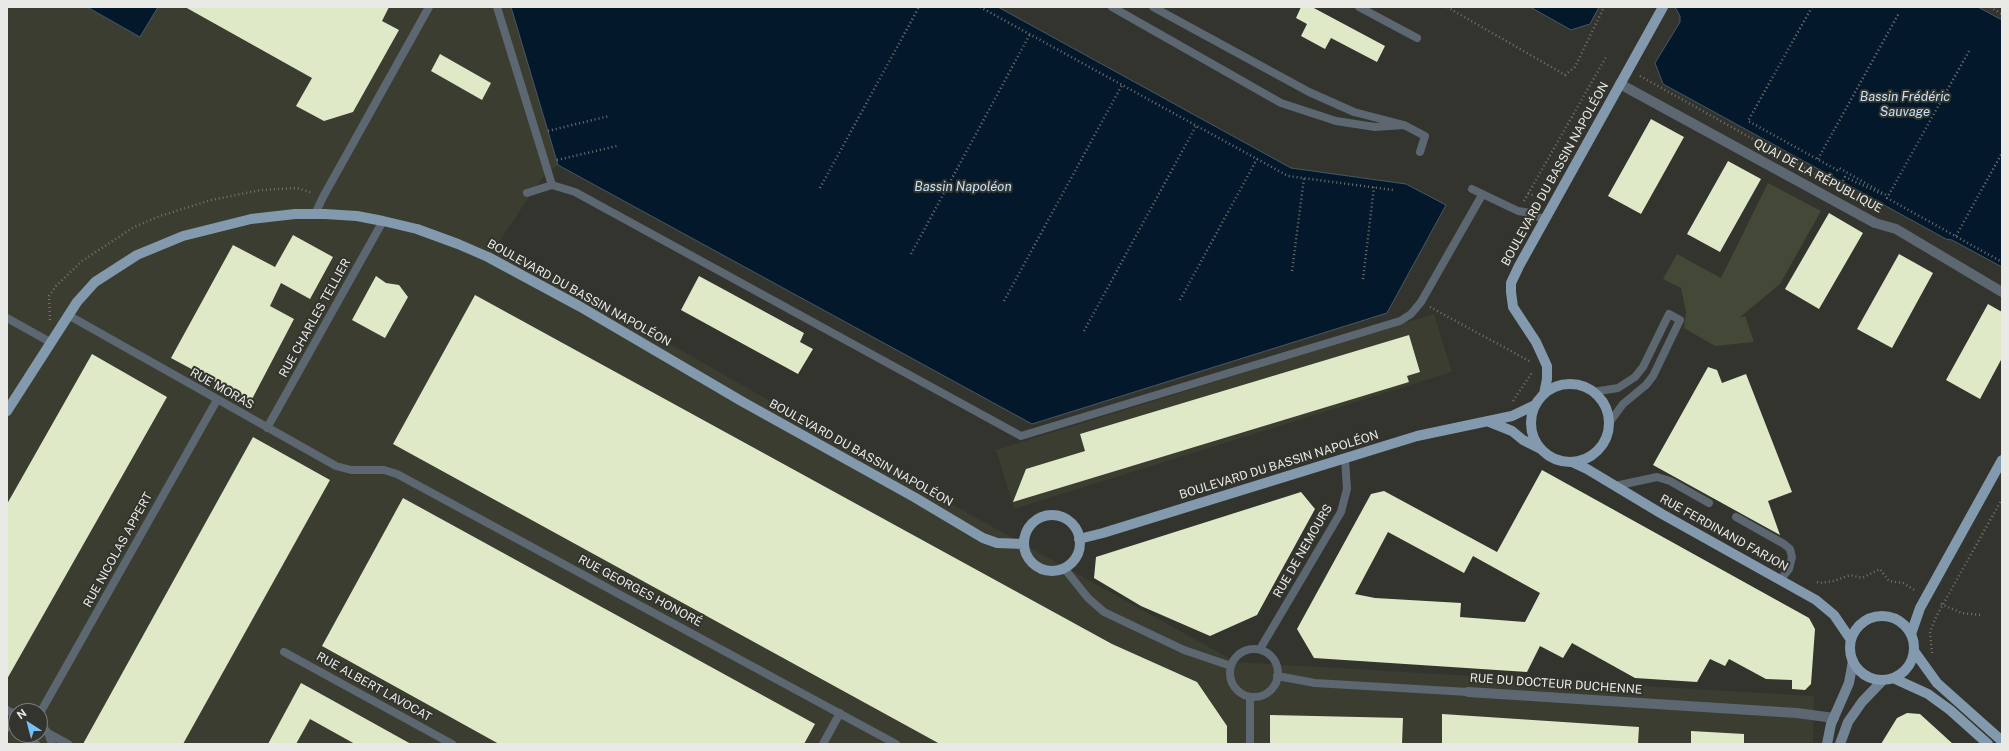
<!DOCTYPE html>
<html>
<head>
<meta charset="utf-8">
<style>
  body { margin:0 }
  #map { position:relative; width:2009px; height:751px; overflow:hidden; background:#32342d; font-family:"Public Sans",sans-serif }
  canvas { display:block }
  .frame { position:absolute; inset:0; border:8px solid #e9eae6; pointer-events:none }
  .north { position:absolute; left:8px; top:703px; width:40px; height:40px; box-sizing:border-box; background:#32342d; border:1px solid #7b7d77; border-radius:50%; rotate:324deg; font-size:11px; font-weight:700; line-height:16px; text-align:center; color:#e9eae6 }
  .north::after { content:''; display:block; margin:auto; width:14px; height:18px; background:#79bff8; clip-path:polygon(50% 0,100% 100%,50% 72%,0 100%) }
</style>
</head>
<body>
<div id="map">
<canvas width="2009" height="751"></canvas>
<div class="frame"></div>
<div class="north">N</div>
</div>
<script>
const ctx = document.querySelector('canvas').getContext('2d');
ctx.lineJoin = 'round';
function fillPath(path, color) { ctx.fillStyle = color; ctx.fill(path, 'evenodd'); }
const toPath = rows => new Path2D(rows.map(r => 'M' + r).join(''));
function stroke(path, color, width, dash) { ctx.strokeStyle = color; ctx.lineWidth = width; ctx.lineCap = dash ? 'butt' : 'round'; ctx.setLineDash(dash || []); ctx.stroke(path); }
function write(font, color, halo, rows, align = 'center') {
  ctx.font = font + ' "Public Sans",sans-serif'; ctx.lineWidth = 4; ctx.setLineDash([]); ctx.textBaseline = 'middle'; ctx.strokeStyle = halo; ctx.fillStyle = color; for (const [text, x, y, turn = 0] of rows) {
    ctx.save(); ctx.translate(x, y); ctx.rotate((+turn || 0) * Math.PI / 180); ctx.textAlign = isNaN(turn) ? turn : align; if (halo) ctx.strokeText(text, 0, 0); ctx.fillText(text, 0, 0); ctx.restore();
  }
}
fillPath(toPath([
  [7,7,87,7,140,37,158,7,511,7,558,165,542,178,497,245,903,477,1236,662,1814,696,1813,744,7,744],
  [16,711,40,711,40,735,16,735],
  [1434,314,1452,372,1014,509,996,450]
]), '#3a3d30');
fillPath(toPath([
  [1768,183,1821,211,1780,284,1739,318,1745,316,1754,342,1715,346,1684,328,1686,312,1681,288,1663,279,1677,254,1721,278]
]), '#444937');
const water = toPath([
  [87,7,158,7,140,37,87,7],
  [511,7,998,7,1291,168,1406,184,1446,205,1387,313,1032,424,558,165,511,7],
  [1530,7,1599,7,1590,24,1571,30,1530,7],
  [1675,7,1978,7,2002,20,2002,267,1952,240,1946,239,1663,84,1655,63,1680,22,1680,16,1675,7]
]);
fillPath(water, '#03192b');
stroke(water, '#485863', 1);
fillPath(toPath([
  [185,7,389,7,382,21,399,30,353,112,324,121,296,106,312,78],
  [1301,7,1312,7,1385,46,1377,62,1331,38,1325,49,1301,36,1307,24,1296,18],
  [440,54,491,83,482,100,431,71],
  [1651,119,1684,137,1641,214,1608,196],
  [1728,161,1761,179,1720,252,1687,234],
  [1829,213,1863,233,1819,309,1785,289],
  [293,235,333,257,310,299,281,283,270,306,294,319,251,401,171,358,233,245,275,267],
  [1899,254,1933,273,1892,348,1857,329],
  [376,276,386,283,399,285,408,297,385,338,352,320],
  [699,276,804,333,800,342,813,349,798,374,681,310],
  [475,295,1112,644,1197,682,1227,726,1227,744,940,744,393,444],
  [1988,304,2002,312,2002,358,1980,399,1946,380],
  [1409,335,1420,372,1407,376,1409,382,1013,502,1026,469,1085,451,1080,434],
  [92,354,167,397,7,679,7,504],
  [1708,367,1717,370,1722,383,1746,374,1792,492,1768,501,1780,535,1653,465],
  [253,437,330,480,183,744,83,744],
  [1542,470,1809,618,1815,629,1811,684,1805,690,1792,689,1792,680,1766,679,1729,659,1725,666,1710,659,1697,682,1635,678,1572,643,1563,658,1540,646,1527,672,1314,658,1297,629,1371,494,1384,491,1497,552],
  [1388,532,1464,573,1473,556,1540,593,1525,622,1460,617,1461,603,1375,598,1355,594],
  [1301,492,1315,509,1257,615,1210,636,1141,606,1094,578,1096,557],
  [403,498,815,724,804,744,499,744,322,646],
  [301,683,312,689,411,744,355,744,310,719,296,744,268,744],
  [1907,713,1920,714,1953,744,1881,744,1897,718],
  [1442,714,1639,727,1638,744,1442,744],
  [1270,715,1403,718,1402,744,1270,744],
  [1691,731,1744,734,1744,744,1691,744]
]), '#e0e9c7');
stroke(toPath([
  [980,7,1288,176,1393,190],
  [1447,7,1565,75,1575,67,1604,7],
  [1812,7,1748,121,1837,170,1839,168,1888,196],
  [1990,7,2002,14],
  [1969,51,1887,198,2002,262],
  [1640,76,1819,176],
  [548,131,609,116],
  [1818,159,1899,13],
  [557,160,617,146],
  [1843,181,1845,177,1884,195],
  [820,188,919,7],
  [1528,193,1539,198],
  [1524,201,1606,57],
  [1536,203,1580,127],
  [1956,236,2002,153],
  [911,254,1030,34],
  [1292,271,1304,178],
  [1363,279,1374,187],
  [1180,300,1257,159],
  [1004,301,1122,85],
  [1430,307,1531,362],
  [50,320,49,296,56,286,82,261,134,227,160,216,211,200,261,190,297,188,313,193],
  [1084,331,1196,126],
  [1513,401,1533,371],
  [1817,582,1820,583,1834,581,1850,575,1862,578,1880,569,1889,581,1903,583,1916,591],
  [1941,604,1962,613,1981,615],
  [1932,653,1930,632,1936,617,2002,499]
]), '#72736d', 2.5, [1, 3]);
stroke(toPath([
  [497,7,552,185],
  [1112,7,1281,103,1336,121,1375,127,1404,125],
  [1153,7,1309,92,1354,112,1404,125,1425,136,1420,152],
  [1359,7,1417,38],
  [1472,189,1518,211,1531,213,1544,220],
  [527,193,552,185,575,192,1021,436,1400,321,1411,314,1421,302,1482,195],
  [315,214,323,197,429,7],
  [68,315,336,466,351,470,384,470,397,474,896,744],
  [7,318,50,342],
  [1593,392,1618,388,1635,377,1643,367,1669,314,1680,320,1653,376,1646,385,1623,404,1609,423],
  [267,428,383,221],
  [1615,486,1657,477,1670,481,1709,503],
  [1736,517,1784,544,1790,549,1792,557,1789,569,1781,579],
  [1064,568,1088,598,1104,612,1184,650,1231,666],
  [1260,649,1341,512,1347,489,1345,459],
  '1230 673a24 24 0 1 1 48 0a24 24 0 1 1-48 0Z',
  [284,652,452,744],
  [1277,676,1315,683,1468,692],
  [7,710,16,715],
  [40,713,217,400],
  [40,724,48,733,52,744],
  [48,733,68,744],
  [20,735,36,744],
  [823,744,840,713],
  [1250,744,1250,697]
]), '#5c6771', 8);
stroke(toPath([
  [1620,84,1875,223,1896,229,2002,292],
  [1468,692,1797,713,1834,718]
]), '#5c6771', 10);
stroke(toPath([
  [1827,744,1831,724,1849,683,1853,661],
  [1840,744,1848,722,1862,702,1883,680]
]), '#728393', 10);
stroke(toPath([
  '1531 423a39 39 0 1 1 78 0a39 39 0 1 1-78 0Z',
  [1544,394,1547,379,1547,366,1536,342,1513,307,1511,292,1511,283,1519,266,1663,7],
  [7,411,77,302,95,282,137,255,183,236,251,219,295,214,325,214,357,216,383,221,417,229,458,244,488,257,579,306,743,402,914,497,983,538,997,543,1024,544],
  [1487,421,1512,431,1523,440,1539,448],
  [1572,462,1587,469,1662,514,1816,600,1834,615,1851,640],
  '1024 543a28 28 0 1 1 56 0a28 28 0 1 1-56 0Z',
  [1079,539,1103,533,1417,436,1512,416,1535,405],
  '1850 648a32 32 0 1 1 64 0a32 32 0 1 1-64 0Z',
  [1911,634,1920,608,2002,460],
  [1914,651,1937,683,2002,741],
  [1893,678,1928,694,1950,710,1988,744]
]), '#8399ad', 10);
stroke(toPath([
  [7,728,16,722]
]), '#5c6771', 8);
write('12px', '#e9eae6', '#32342d', [
  ["BOULEVARD DU BASSIN NAPOLÉON",1555,174,-61],
  ["QUAI DE LA RÉPUBLIQUE",1818,176,28],
  ["BOULEVARD DU BASSIN NAPOLÉON",579,293,29],
  ["RUE CHARLES TELLIER",315,318,-61],
  ["RUE MORAS",222,389,29],
  ["BOULEVARD DU BASSIN NAPOLÉON",861,453,29],
  ["BOULEVARD DU BASSIN NAPOLÉON",1279,465,-17],
  ["RUE FERDINAND FARJON",1724,533,29],
  ["RUE NICOLAS APPERT",118,550,-61],
  ["RUE DE NEMOURS",1303,551,-60],
  ["RUE GEORGES HONORÉ",640,591,28],
  ["RUE DU DOCTEUR DUCHENNE",1556,684,4],
  ["RUE ALBERT LAVOCAT",374,687,29]
]);
write('italic 13px', '#c5e2fa', '#32342d', [
  ["Bassin Frédéric",1905,97],
  ["Sauvage",1905,112],
  ["Bassin Napoléon",963,187]
]);
</script>
</body>
</html>
